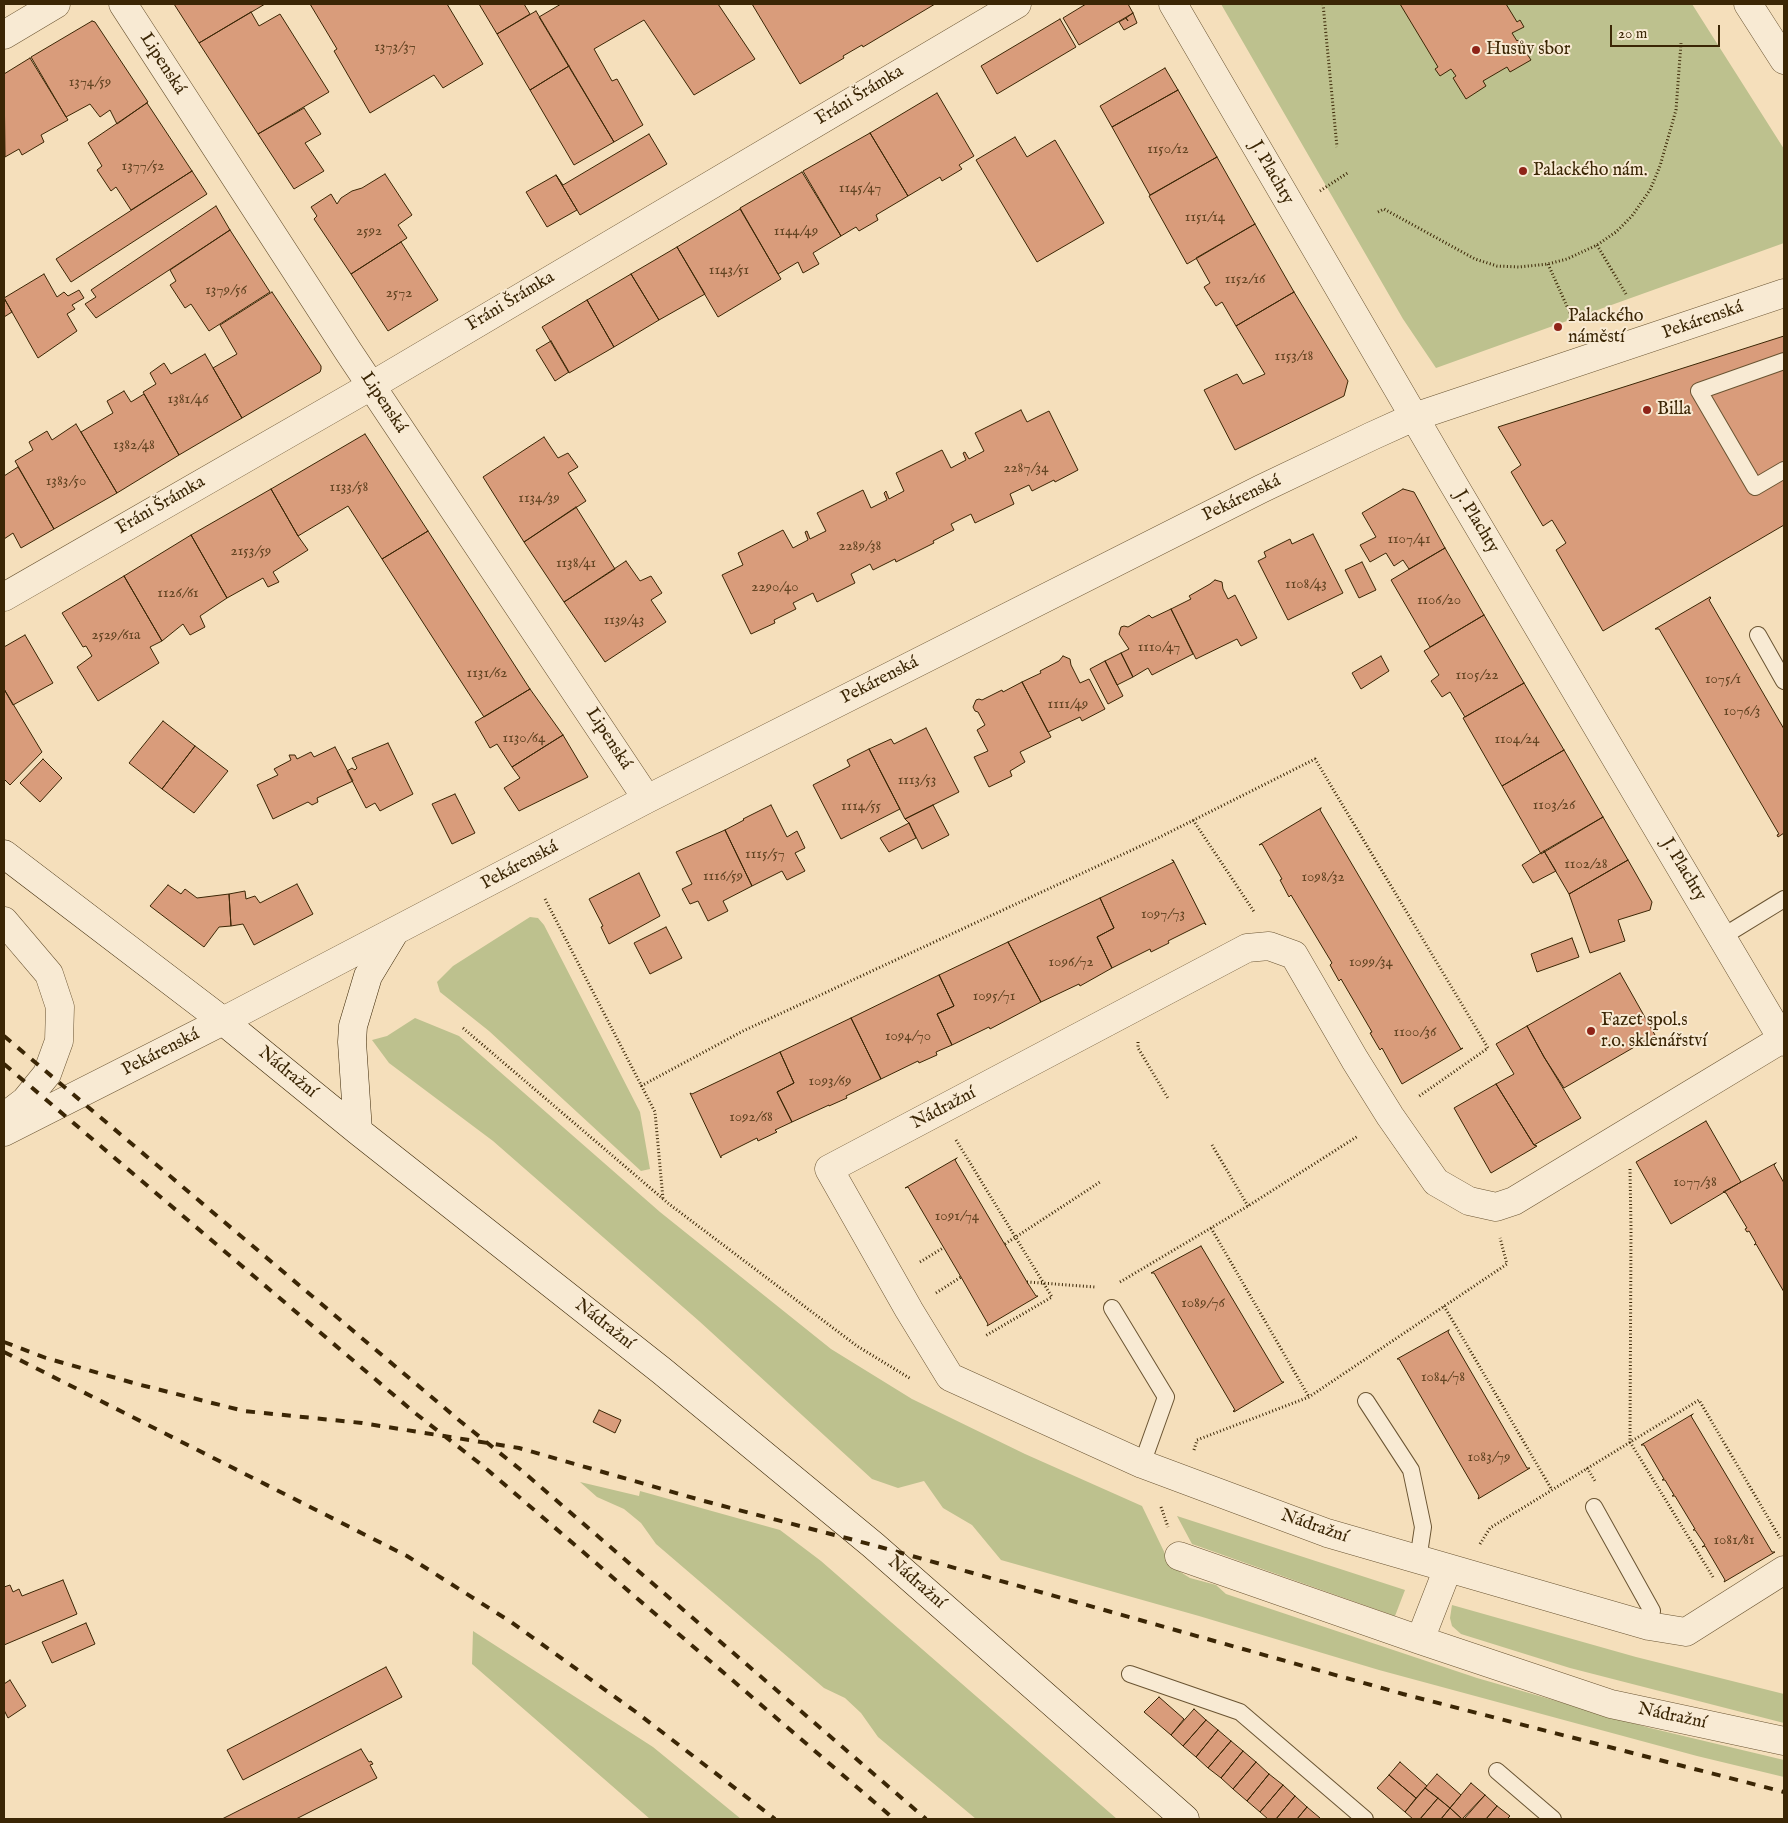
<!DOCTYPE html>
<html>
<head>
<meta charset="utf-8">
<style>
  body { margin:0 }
  #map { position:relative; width:1788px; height:1823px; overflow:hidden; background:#f5dfbb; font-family:"IM FELL English",serif }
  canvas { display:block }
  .frame { position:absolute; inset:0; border:5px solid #3b2605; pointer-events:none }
  .scale { position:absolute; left:1610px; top:25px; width:110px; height:22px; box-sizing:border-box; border:2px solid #3b2605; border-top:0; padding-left:6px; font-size:15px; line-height:18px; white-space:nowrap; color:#3b2605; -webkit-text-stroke:4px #f8ead3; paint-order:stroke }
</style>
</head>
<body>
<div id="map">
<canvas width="1788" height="1823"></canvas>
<div class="frame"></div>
<div class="scale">20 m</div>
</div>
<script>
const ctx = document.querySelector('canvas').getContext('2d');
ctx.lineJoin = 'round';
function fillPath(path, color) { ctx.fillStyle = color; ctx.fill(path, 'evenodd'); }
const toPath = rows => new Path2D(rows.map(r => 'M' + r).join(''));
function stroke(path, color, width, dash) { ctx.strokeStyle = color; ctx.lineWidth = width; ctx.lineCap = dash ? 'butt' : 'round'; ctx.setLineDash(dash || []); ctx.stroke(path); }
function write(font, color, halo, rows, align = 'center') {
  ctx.font = font + ' "IM FELL English",serif'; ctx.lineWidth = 4; ctx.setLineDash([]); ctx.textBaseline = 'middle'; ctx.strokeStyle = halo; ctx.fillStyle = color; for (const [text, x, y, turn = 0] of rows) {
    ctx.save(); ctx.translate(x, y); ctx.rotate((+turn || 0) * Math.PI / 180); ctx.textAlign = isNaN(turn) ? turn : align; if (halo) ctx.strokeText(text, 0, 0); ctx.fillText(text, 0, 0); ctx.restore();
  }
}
fillPath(toPath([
  [1221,4,1692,4,1784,149,1784,243,1436,368,1403,319],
  [530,917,538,918,544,925,640,1112,650,1169,641,1171,489,1031,440,992,437,982,453,966],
  [415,1018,459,1036,660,1212,831,1349,912,1399,1025,1454,1142,1506,1171,1566,1190,1578,1216,1585,1226,1594,1477,1678,1650,1728,1784,1760,1784,1777,1697,1756,1379,1670,1199,1616,1001,1560,972,1525,943,1508,924,1481,898,1488,872,1479,699,1321,493,1141,389,1063,372,1040,387,1036],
  [580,1482,639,1496,640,1491,780,1530,821,1561,1117,1819,976,1819,878,1737,861,1713,845,1698,824,1688,656,1544,641,1523,624,1509,597,1497],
  [1177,1516,1405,1590,1395,1616,1192,1544],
  [1452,1605,1636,1657,1784,1694,1784,1723,1570,1668,1461,1634,1452,1626,1450,1618],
  [473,1631,653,1747,741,1819,650,1819,472,1664]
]), '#bdc18e');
const building = toPath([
  [174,4,265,4,199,43,174,4],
  [310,4,447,4,483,64,443,88,434,75,370,113,334,51,337,49,310,4],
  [479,4,524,4,530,14,497,34,479,4],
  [561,4,718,4,755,59,694,95,644,20,594,49,612,81,617,79,643,125,614,142,539,17,561,4],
  [752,4,935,4,863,47,862,45,843,56,844,58,800,84,752,4],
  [1086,4,1128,4,1133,13,1079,45,1063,18,1086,4],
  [1400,4,1506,4,1517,22,1520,20,1524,27,1512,33,1517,41,1518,40,1531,60,1510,72,1507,67,1483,81,1486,86,1466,99,1453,78,1456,76,1451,69,1440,76,1435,69,1438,67,1400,4],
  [536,11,569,66,530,90,497,34,536,11],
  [251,12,259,26,280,14,329,92,258,134,199,43,251,12],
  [1133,13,1137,23,1124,30,1119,22,1126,18,1128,21,1126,18,1133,13],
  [1060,19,1076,47,997,94,981,66,1060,19],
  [92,21,95,22,148,102,117,124,110,110,100,117,90,104,66,117,31,57,92,21],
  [30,58,68,120,41,135,44,142,22,155,19,149,5,157,4,74,30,58],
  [569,66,614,142,574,165,530,90,569,66],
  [1165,68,1178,90,1112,127,1100,106,1165,68],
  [1178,90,1217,157,1150,195,1112,127,1178,90],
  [937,93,974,156,959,165,962,169,942,181,940,177,908,196,870,133,937,93],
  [147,103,192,171,131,210,116,187,111,191,97,170,102,166,88,143,147,103],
  [304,108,321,134,305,143,324,171,294,189,258,134,304,108],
  [870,133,908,196,876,215,878,220,859,231,856,227,841,236,803,171,870,133],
  [649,134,667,164,580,215,556,175,563,185,649,134],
  [1015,137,1027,157,1055,140,1104,223,1037,262,976,160,1015,137],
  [1217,157,1255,224,1187,264,1149,196,1217,157],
  [192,171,207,194,71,282,56,259,192,171],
  [802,172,841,236,813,253,819,264,803,273,798,262,778,274,740,208,802,172],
  [385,174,412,215,398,225,407,238,351,274,314,219,317,216,311,207,331,194,337,204,341,198,352,191,362,188,385,174],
  [556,175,577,210,547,227,526,192,556,175],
  [216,206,230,230,96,318,85,304,96,297,91,290,216,206],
  [740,209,781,279,718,317,677,247,740,209],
  [1255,224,1294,292,1236,326,1222,302,1216,306,1204,287,1210,283,1196,258,1255,224],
  [230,230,270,292,209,331,191,304,185,308,170,285,176,281,170,270,230,230],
  [401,242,438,300,388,331,351,274,401,242],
  [677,247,705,294,659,320,631,274,677,247],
  [44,274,57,297,64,292,68,296,79,290,84,298,72,305,75,309,67,314,77,331,38,358,4,298,44,274],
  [631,274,659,320,614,347,587,300,631,274],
  [272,292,321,366,321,369,320,372,242,418,213,368,237,354,220,325,272,292],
  [1294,292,1348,381,1344,396,1235,450,1204,390,1237,374,1243,384,1265,374,1236,326,1294,292],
  [4,298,12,312,4,317,4,298],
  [587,300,614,347,569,373,542,327,587,300],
  [1784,336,1784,525,1603,631,1556,550,1566,543,1552,520,1543,526,1511,472,1521,465,1498,427,1784,336],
  [551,341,569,372,555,381,536,350,551,341],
  [205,354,242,418,179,455,143,392,156,384,150,373,164,363,171,374,205,354],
  [124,391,131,402,144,394,179,455,117,493,81,432,113,413,107,401,124,391],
  [1021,410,1027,422,1049,411,1078,470,1055,482,1054,480,1032,491,1029,485,1010,494,1014,504,975,523,971,514,951,524,954,530,933,541,934,543,896,562,895,559,873,570,870,564,851,574,855,583,817,602,813,593,793,603,796,609,774,620,775,623,751,634,722,575,743,565,738,553,783,530,793,548,808,540,805,532,807,531,810,539,826,531,817,513,863,490,871,508,887,500,884,493,886,491,889,499,904,491,896,473,942,450,951,468,966,460,963,453,965,452,969,459,984,451,975,433,1021,410],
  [76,424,117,493,54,529,15,461,33,450,29,442,47,431,52,440,76,424],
  [365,434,428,531,382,559,348,506,298,536,271,489,365,434],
  [544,437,558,458,568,453,578,467,568,473,586,501,524,542,483,477,544,437],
  [18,467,54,529,21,548,13,533,4,539,4,476,18,467],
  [271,489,298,536,308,550,273,572,279,582,268,587,263,578,227,598,191,535,271,489],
  [1403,489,1414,492,1445,548,1409,569,1403,560,1394,566,1386,553,1370,562,1360,545,1376,537,1362,513,1403,489],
  [576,507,615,569,564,602,524,542,576,507],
  [428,531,530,689,484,717,382,559,428,531],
  [1313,534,1343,593,1288,620,1258,561,1266,557,1264,552,1290,539,1292,544,1313,534],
  [191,535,227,598,200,616,205,627,190,635,183,624,162,641,124,576,191,535],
  [1445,548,1484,615,1430,647,1391,580,1445,548],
  [626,561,640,581,651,576,662,593,651,600,666,622,605,662,564,602,626,561],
  [1362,562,1376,590,1359,598,1345,570,1362,562],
  [124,576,162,641,150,647,159,663,98,701,77,667,92,656,86,646,83,647,62,613,124,576],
  [1215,580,1222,582,1223,589,1228,599,1235,595,1257,638,1241,646,1237,639,1196,659,1171,609,1191,599,1189,596,1210,584,1215,580],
  [1710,597,1711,598,1709,600,1784,729,1784,833,1778,837,1777,835,1779,834,1659,629,1655,629,1710,597],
  [1171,609,1193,654,1152,675,1148,668,1133,677,1121,653,1129,649,1119,634,1121,627,1124,626,1128,627,1149,615,1152,618,1171,609],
  [1484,615,1524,683,1465,717,1450,692,1442,697,1431,681,1439,675,1424,651,1484,615],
  [25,635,53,683,13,705,4,689,4,647,25,635],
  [1121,653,1133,677,1117,685,1105,661,1121,653],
  [1063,656,1070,659,1071,665,1080,683,1089,679,1105,709,1082,721,1080,717,1048,732,1022,682,1041,673,1040,671,1059,661,1063,656],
  [1381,656,1389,671,1361,689,1352,673,1381,656],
  [1105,661,1123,696,1108,704,1090,669,1105,661],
  [1022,682,1051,737,1020,752,1025,762,1010,771,1012,776,989,787,974,757,988,751,977,730,985,725,978,712,975,711,973,707,976,700,979,699,982,700,1002,690,1003,692,1022,682],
  [1524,683,1564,750,1502,786,1463,718,1524,683],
  [4,689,42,752,10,785,4,779,4,689],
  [530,689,563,735,512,767,497,744,490,748,475,722,530,689],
  [163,721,195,746,162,789,129,763,163,721],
  [926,728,959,792,905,819,869,749,891,739,894,744,926,728],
  [563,735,588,777,519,811,504,788,520,778,512,767,563,735],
  [388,743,413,794,380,811,375,803,366,808,347,771,352,768,355,770,357,768,352,758,388,743],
  [195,746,228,771,194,813,162,789,195,746],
  [335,747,353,781,317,798,318,802,312,805,308,802,273,819,257,785,278,775,274,769,291,760,289,755,295,755,297,759,311,752,314,757,335,747],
  [869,749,900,809,841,839,813,785,850,766,847,760,869,749],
  [1564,750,1603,817,1541,854,1502,786,1564,750],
  [43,759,62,778,40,802,20,783,43,759],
  [455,794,475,833,452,844,432,804,455,794],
  [771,805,787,837,797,831,805,848,795,853,805,871,787,880,782,871,752,886,725,830,744,820,743,819,771,805],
  [933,805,949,835,922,849,909,823,905,819,933,805],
  [1321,808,1320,810,1461,1049,1463,1048,1402,1084,1382,1048,1380,1050,1370,1033,1372,1032,1341,979,1339,981,1330,965,1332,963,1291,895,1289,897,1280,880,1282,879,1262,844,1259,845,1321,808],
  [1603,817,1628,860,1569,894,1544,851,1603,817],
  [909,823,916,838,889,852,880,838,909,823],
  [725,830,752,886,723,901,728,911,708,921,698,901,690,904,682,889,692,884,676,852,725,830],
  [1544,851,1556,871,1533,883,1522,865,1544,851],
  [1172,860,1173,860,1206,925,1204,923,1168,941,1169,943,1151,952,1150,949,1112,968,1097,937,1114,928,1100,898,1174,862,1172,860],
  [1628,860,1652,902,1650,910,1618,920,1625,941,1590,953,1569,894,1628,860],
  [639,873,660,916,609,944,601,927,603,926,589,899,639,873],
  [297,884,313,914,254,945,243,924,231,926,229,894,245,891,246,899,255,896,260,903,297,884],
  [168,885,181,894,185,889,197,898,229,894,231,926,219,927,204,947,150,906,168,885],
  [1100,898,1114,928,1097,937,1112,968,1080,986,1079,984,1041,1002,1008,942,1100,898],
  [666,927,682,958,650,974,634,943,666,927],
  [1572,938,1579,957,1537,972,1531,954,1572,938],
  [1008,942,1041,1002,990,1029,989,1027,952,1045,937,1014,954,1006,939,975,1008,942],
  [1620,973,1655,1035,1564,1088,1544,1057,1527,1026,1620,973],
  [939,975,954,1006,937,1014,952,1045,936,1052,937,1055,919,1063,918,1061,881,1079,851,1018,939,975],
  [851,1018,881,1079,846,1096,847,1098,829,1106,829,1105,792,1122,777,1092,794,1083,780,1052,851,1018],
  [1527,1026,1544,1057,1581,1118,1534,1145,1496,1084,1514,1074,1496,1044,1527,1026],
  [780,1052,794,1083,777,1092,792,1122,775,1130,777,1132,758,1141,757,1138,721,1156,721,1158,690,1093,692,1094,780,1052],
  [1496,1084,1534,1145,1537,1146,1491,1173,1454,1108,1496,1084],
  [1706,1121,1741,1182,1671,1224,1636,1162,1706,1121],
  [957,1158,955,1160,1027,1282,1036,1296,1038,1296,987,1326,988,1324,961,1277,908,1187,905,1188,957,1158],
  [1776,1163,1774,1165,1784,1183,1784,1292,1756,1244,1754,1245,1756,1243,1749,1231,1747,1232,1745,1229,1747,1228,1726,1193,1723,1192,1776,1163],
  [1201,1246,1282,1382,1284,1382,1234,1412,1233,1411,1235,1410,1154,1273,1151,1273,1201,1246],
  [1449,1330,1448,1332,1527,1468,1530,1468,1478,1499,1479,1496,1399,1359,1397,1359,1449,1330],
  [599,1410,621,1420,615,1433,593,1422,599,1410],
  [1693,1414,1691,1416,1772,1552,1775,1552,1724,1582,1725,1580,1705,1546,1702,1547,1705,1545,1695,1530,1693,1530,1695,1529,1675,1496,1672,1496,1674,1495,1665,1480,1662,1480,1664,1479,1644,1445,1641,1445,1693,1414],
  [63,1580,77,1614,4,1645,4,1587,10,1585,13,1592,19,1589,22,1596,63,1580],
  [86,1623,95,1644,52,1663,42,1642,86,1623],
  [386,1667,402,1697,243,1780,227,1750,386,1667],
  [10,1680,26,1706,8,1718,4,1710,4,1684,10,1680],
  [1159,1697,1184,1719,1171,1735,1144,1712,1159,1697],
  [1194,1709,1206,1720,1183,1746,1171,1735,1194,1709],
  [1206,1720,1218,1730,1196,1757,1183,1746,1206,1720],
  [1218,1730,1231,1741,1208,1768,1196,1757,1218,1730],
  [1231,1741,1243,1751,1221,1778,1208,1768,1231,1741],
  [361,1749,369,1762,371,1761,373,1764,370,1765,377,1778,296,1819,222,1819,361,1749],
  [1243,1751,1256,1762,1233,1789,1221,1778,1243,1751],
  [1256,1762,1269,1774,1247,1801,1233,1789,1256,1762],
  [1400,1762,1427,1786,1416,1798,1389,1775,1400,1762],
  [1269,1774,1283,1785,1260,1812,1247,1801,1269,1774],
  [1437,1774,1461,1795,1450,1808,1425,1788,1437,1774],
  [1389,1775,1416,1798,1405,1812,1377,1788,1389,1775],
  [1471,1783,1485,1795,1462,1819,1450,1808,1471,1783],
  [1283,1785,1295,1796,1276,1819,1268,1819,1260,1812,1283,1785],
  [1425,1788,1438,1798,1420,1819,1413,1819,1405,1812,1425,1788],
  [1485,1795,1497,1806,1486,1819,1464,1819,1485,1795],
  [1295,1796,1307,1807,1297,1819,1276,1819,1295,1796],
  [1438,1798,1450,1808,1441,1819,1420,1819,1438,1798],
  [1497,1806,1510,1816,1507,1819,1486,1819,1497,1806],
  [1307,1807,1320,1818,1319,1819,1297,1819,1307,1807],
  [1450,1808,1462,1819,1441,1819,1450,1808]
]);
fillPath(building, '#d99c7b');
stroke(building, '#3b2605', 1);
const service = toPath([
  [1784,361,1699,391,1755,487,1784,470],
  [1758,635,1784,681],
  [1722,937,1784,899],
  [1112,1308,1166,1397,1142,1464],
  [1366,1401,1411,1470,1423,1527,1418,1560],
  [1594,1507,1652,1611,1649,1626],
  [1130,1674,1240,1712,1365,1819],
  [1497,1771,1553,1819]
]);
const minor = toPath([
  [123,4,348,351,647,799],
  [1173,4,1451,480,1784,1042],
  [1748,4,1784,60],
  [4,35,56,4],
  [4,597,371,386,1017,4],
  [223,1021,647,799,1261,489,1372,436,1414,417,1784,293],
  [1782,1039,1514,1201,1496,1207,1469,1201,1436,1182,1390,1116,1355,1060,1294,955,1269,946,1247,948,829,1169,909,1310,950,1377,1142,1464,1327,1533,1649,1626,1686,1632,1784,1570],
  [1179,1556,1420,1640,1611,1704,1784,1741],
  [1420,1640,1448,1568]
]);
const tertiary = toPath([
  [4,921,49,974,60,1007,59,1041,47,1074,25,1101,4,1117],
  [4,1132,223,1021]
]);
const secondary = toPath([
  [4,854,223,1021,358,1131,662,1371,873,1545,1185,1819],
  [358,1131,352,1042,353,1026,368,976,394,933]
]);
stroke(service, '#6a5432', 18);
stroke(minor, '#6a5432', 29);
stroke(tertiary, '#6a5432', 29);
stroke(secondary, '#3b2605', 29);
stroke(toPath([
  [1323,4,1337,147],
  [1320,191,1349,172],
  [1378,212,1384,209,1475,259,1497,266,1519,267,1548,264,1567,259,1597,245,1616,232,1632,216,1650,190,1660,166,1676,110,1681,43],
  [1597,245,1626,294],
  [1548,264,1570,313],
  [1193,820,1255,913],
  [545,899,655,1112,663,1199],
  [463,1028,669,1204,857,1346,911,1379],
  [1138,1042,1138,1048,1169,1100],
  [641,1086,743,1031,1160,837,1315,759,1488,1048,1418,1097],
  [956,1140,1052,1297,985,1336],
  [1212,1145,1248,1206],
  [1630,1169,1631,1229,1630,1442,1713,1577],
  [1211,1228,1309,1397],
  [1005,1244,1100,1182],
  [920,1262,943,1248],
  [1027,1282,1095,1287],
  [1120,1282,1248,1206,1358,1136],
  [936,1293,961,1277],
  [1444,1306,1552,1490],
  [1194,1450,1197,1440,1309,1397,1507,1264,1500,1238],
  [1587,1468,1595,1481],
  [1161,1507,1168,1527],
  [1480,1544,1490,1528,1699,1400,1780,1538]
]), '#3b2605', 3, [1, 2.5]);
stroke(service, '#f8ead3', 16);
stroke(minor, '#f8ead3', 28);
stroke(tertiary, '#f8ead3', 28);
stroke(secondary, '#f8ead3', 28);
stroke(toPath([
  [4,1036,460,1421,521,1470,926,1819],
  [4,1064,415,1413,483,1466,894,1819],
  [4,1342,46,1358,137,1384,244,1411,362,1423,519,1448,704,1501,873,1545,1403,1694,1784,1792],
  [4,1352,407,1556,511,1622,636,1712,775,1819]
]), '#3b2605', 4, [9, 9]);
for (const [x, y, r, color] of [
  [1476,50,5,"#8f2418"],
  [1523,171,5,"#8f2418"],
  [1558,327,5,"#8f2418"],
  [1647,410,5,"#8f2418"],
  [1591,1031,5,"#8f2418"]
]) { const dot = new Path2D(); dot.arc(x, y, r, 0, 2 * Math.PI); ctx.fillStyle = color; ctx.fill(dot); stroke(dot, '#f8ead3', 2); }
write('15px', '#624422', null, [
  ["1373/37",395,48],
  ["1374/59",90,83],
  ["1150/12",1168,150],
  ["1377/52",143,167],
  ["1145/47",860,189],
  ["1151/14",1205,218],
  ["2592",369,232],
  ["1144/49",796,232],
  ["1143/51",729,271],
  ["1152/16",1245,280],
  ["1379/56",226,291],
  ["2572",399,294],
  ["1153/18",1294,357],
  ["1381/46",188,400],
  ["1382/48",134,446],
  ["2287/34",1026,469],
  ["1383/50",66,482],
  ["1133/58",349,488],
  ["1134/39",539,499],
  ["1107/41",1409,540],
  ["2289/38",860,547],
  ["2153/59",251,552],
  ["1138/41",576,564],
  ["1108/43",1306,585],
  ["2290/40",775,588],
  ["1126/61",178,594],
  ["1106/20",1439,601],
  ["1139/43",624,621],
  ["2529/61a",116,636],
  ["1110/47",1159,648],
  ["1131/62",487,674],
  ["1105/22",1477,676],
  ["1075/1",1723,680],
  ["1111/49",1068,705],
  ["1076/3",1742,712],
  ["1130/64",524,739],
  ["1104/24",1517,740],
  ["1113/53",917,781],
  ["1103/26",1554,806],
  ["1114/55",861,807],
  ["1115/57",765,855],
  ["1102/28",1586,865],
  ["1116/59",723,877],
  ["1098/32",1323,878],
  ["1097/73",1163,915],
  ["1096/72",1071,963],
  ["1099/34",1371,963],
  ["1095/71",994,997],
  ["1100/36",1415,1033],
  ["1094/70",908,1037],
  ["1093/69",830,1082],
  ["1092/68",751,1118],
  ["1077/38",1695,1183],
  ["1091/74",957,1217],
  ["1089/76",1203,1304],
  ["1084/78",1443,1378],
  ["1083/79",1489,1458],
  ["1081/81",1734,1541]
]);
write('18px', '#3b2605', '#f8ead3', [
  ["Husův sbor",1486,50],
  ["Palackého nám.",1533,171],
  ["Palackého",1568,317],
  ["náměstí",1568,338],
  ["Billa",1657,410],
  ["Fazet spol.s",1601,1021],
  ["r.o. sklenářství",1601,1042]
], 'left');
write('18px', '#3b2605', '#f8ead3', [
  ["Lipenská",162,64,57],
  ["Fráni Šrámka",860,96,-31],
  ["J. Plachty",1271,173,60],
  ["Fráni Šrámka",511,302,-31],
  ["Pekárenská",1703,321,-19],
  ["Lipenská",383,403,56],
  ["Pekárenská",1242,499,-26],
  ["Fráni Šrámka",161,506,-30],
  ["J. Plachty",1476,522,59],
  ["Pekárenská",880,681,-27],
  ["Lipenská",608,739,57],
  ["Pekárenská",520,866,-28],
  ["J. Plachty",1683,870,59],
  ["Pekárenská",161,1053,-27],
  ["Nádražní",287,1073,39],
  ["Nádražní",944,1109,-28],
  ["Nádražní",604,1325,38],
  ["Nádražní",1314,1527,19],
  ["Nádražní",916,1583,41],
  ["Nádražní",1672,1717,12]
]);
</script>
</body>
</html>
